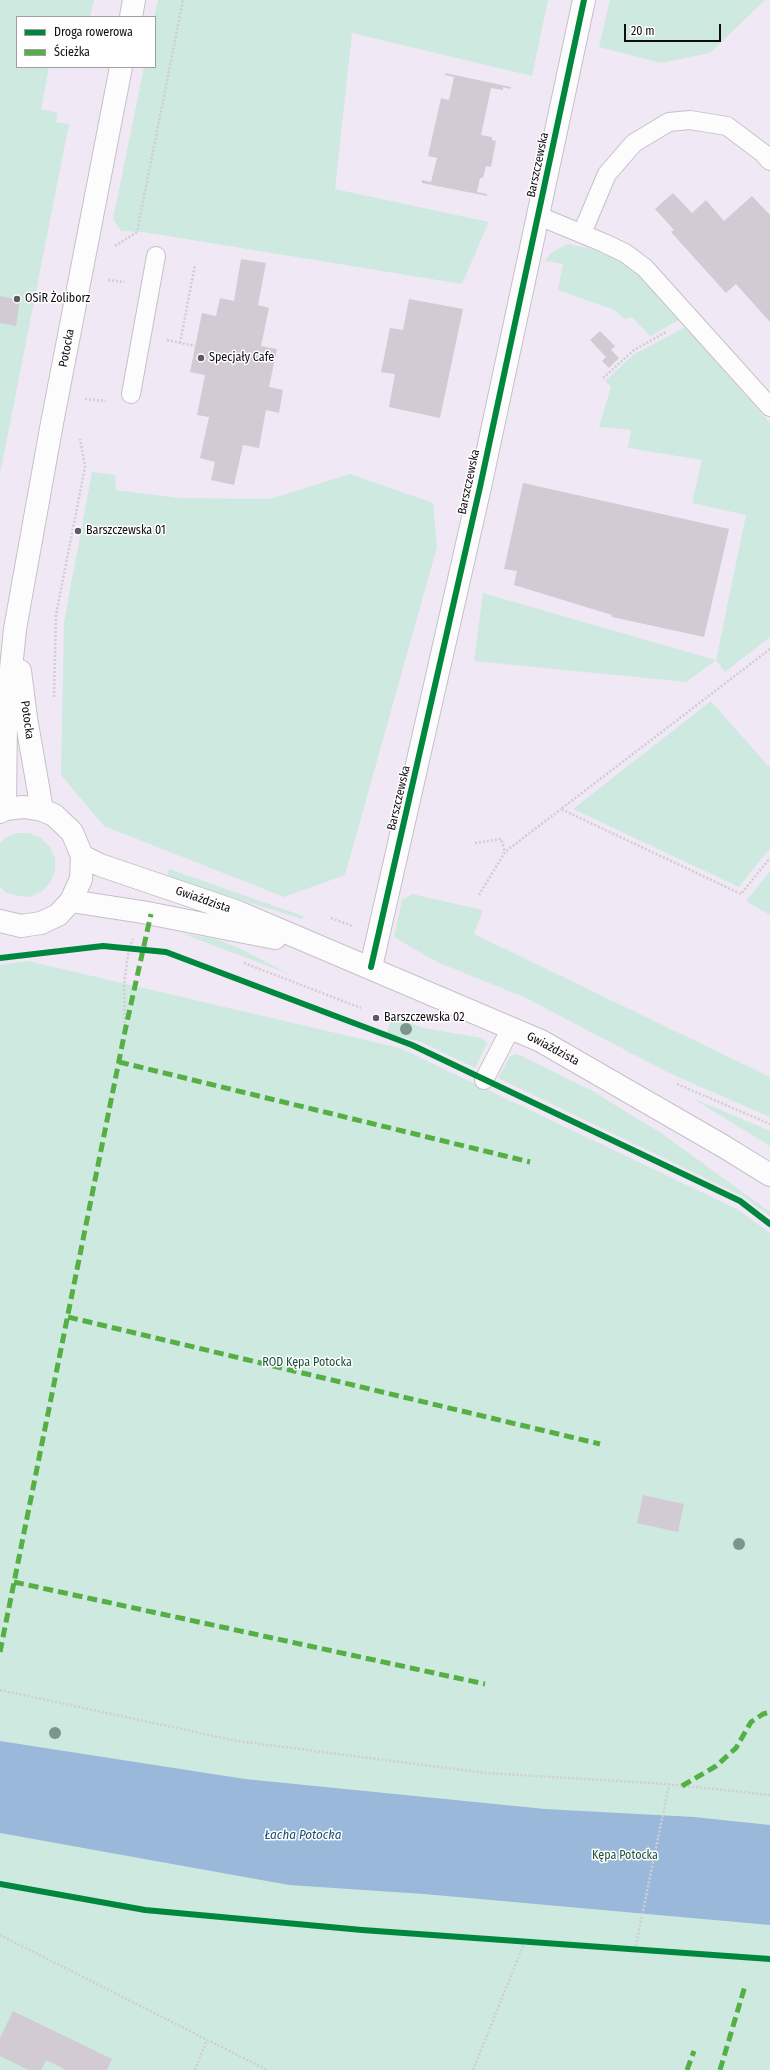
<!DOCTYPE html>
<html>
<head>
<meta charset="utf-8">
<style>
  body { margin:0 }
  #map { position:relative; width:770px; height:2070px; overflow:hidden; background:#f0e8f4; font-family:"Fira Sans Condensed",sans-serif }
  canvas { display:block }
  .legend { position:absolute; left:16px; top:16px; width:140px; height:52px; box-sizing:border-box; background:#fff; border:1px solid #a09ea1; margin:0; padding:5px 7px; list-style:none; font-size:12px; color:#110c13 }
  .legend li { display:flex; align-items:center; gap:8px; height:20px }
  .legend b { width:20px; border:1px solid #a09ea1 }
  .scale { position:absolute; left:624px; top:24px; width:97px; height:18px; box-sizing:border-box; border:2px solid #110c13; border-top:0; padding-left:5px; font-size:12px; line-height:14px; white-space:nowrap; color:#110c13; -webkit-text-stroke:3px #fff; paint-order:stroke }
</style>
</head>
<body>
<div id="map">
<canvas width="770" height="2070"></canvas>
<ul class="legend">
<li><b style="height:5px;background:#00873e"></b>Droga rowerowa</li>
<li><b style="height:5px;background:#54b044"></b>Ścieżka</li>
</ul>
<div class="scale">20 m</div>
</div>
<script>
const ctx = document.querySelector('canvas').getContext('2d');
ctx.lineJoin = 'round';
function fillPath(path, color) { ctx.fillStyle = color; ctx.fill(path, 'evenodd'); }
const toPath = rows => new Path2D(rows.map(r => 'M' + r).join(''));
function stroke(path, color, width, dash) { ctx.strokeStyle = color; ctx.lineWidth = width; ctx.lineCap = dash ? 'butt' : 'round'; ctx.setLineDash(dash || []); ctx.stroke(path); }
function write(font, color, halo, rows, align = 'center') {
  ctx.font = font + ' "Fira Sans Condensed",sans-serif'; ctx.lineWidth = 3; ctx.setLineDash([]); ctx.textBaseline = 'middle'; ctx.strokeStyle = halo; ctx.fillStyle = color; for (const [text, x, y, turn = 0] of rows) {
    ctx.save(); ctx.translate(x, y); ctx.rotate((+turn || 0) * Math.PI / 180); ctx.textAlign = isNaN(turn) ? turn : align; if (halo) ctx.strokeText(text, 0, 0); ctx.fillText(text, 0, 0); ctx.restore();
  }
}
fillPath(toPath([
  [0,0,94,0,90,17,17,17,17,67,49,67,41,109,58,113,56,122,69,124,0,474],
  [158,0,548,0,532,76,352,33,335,189,489,222,462,284,143,232,121,231,113,219,144,67,155,67,154,17],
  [610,0,765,0,710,53,661,63,599,47],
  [567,244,588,248,616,258,634,270,679,320,650,336,632,317,624,319,614,310,558,290,563,264,545,261,551,253],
  [685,327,770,423,770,637,725,672,716,660,686,682,474,661,483,593,716,660,746,515,692,503,702,460,628,448,631,430,599,427,611,387,605,381,633,355],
  [92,472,115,475,116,490,179,498,270,499,350,474,433,503,437,547,345,875,284,897,104,826,61,775,64,622],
  [711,701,770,768,770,848,739,887,573,809],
  [17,833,29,833,41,838,50,847,55,858,55,871,50,883,41,892,30,897,17,896,5,892,0,887,0,843,5,838],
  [169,869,303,916,302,919,167,877],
  [770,871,770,915,746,901],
  [412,894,483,910,474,934,770,1077,770,1117,669,1073,524,997,437,962,394,937,402,900],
  [181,933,216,939,241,949,289,974],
  [28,961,400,1048,737,1209,770,1233,770,2070,0,2070,0,965],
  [392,1017,424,1028,482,1038,487,1043,486,1046,475,1068,421,1042,387,1033],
  [517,1054,589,1089,661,1133,770,1212,770,1216,744,1197,498,1078,510,1056],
  [692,1098,770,1131,770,1146,765,1143]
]), '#ceeae0');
fillPath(toPath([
  [0,1741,245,1779,545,1809,694,1817,770,1825,770,1925,424,1894,289,1885,0,1833]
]), '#99b8da');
fillPath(toPath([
  [445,73,511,87,510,89,503,87,503,90,491,88,481,135,492,137,492,140,496,141,491,167,486,166,483,178,480,178,477,192,487,194,487,196,422,183,422,180,431,182,437,158,428,156,441,98,449,100,454,77,445,75],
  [673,193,692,213,706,200,724,221,752,196,770,215,770,322,736,284,726,293,671,232,674,230,655,209],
  [241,259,266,263,258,305,269,308,261,346,277,349,269,387,283,390,279,413,266,410,259,448,243,445,234,485,211,480,215,462,200,458,209,417,197,415,205,375,190,372,202,313,216,316,220,298,234,301],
  [0,296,20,300,16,326,0,323],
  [409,299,463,309,440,418,389,407,395,374,381,372,390,328,403,330],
  [600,331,615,346,611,350,619,358,609,368,602,361,606,357,590,340],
  [523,483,729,529,704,637,612,617,612,615,514,585,517,571,504,569],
  [643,1495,684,1504,678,1532,637,1523],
  [13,2011,112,2059,107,2070,66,2070,46,2060,41,2070,28,2070,0,2056,0,2038]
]), '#d2cbd3');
const service = toPath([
  [539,216,604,243,625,253,645,268,770,407],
  [582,233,607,174,634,143,669,122,690,120,727,126,763,153,770,161],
  [131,394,156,256],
  [484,1080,511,1028]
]);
const minor = toPath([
  [371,967,480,487,584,0]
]);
const tertiary = toPath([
  [131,17,134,0],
  [20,671,26,718,42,810],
  [5,809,6,719,15,629,52,423,121,67],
  [0,812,5,809,24,807,42,810,54,815,72,832,82,856,81,879,71,901,58,915,41,923,21,926,0,921],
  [82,856,100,865,238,912,541,1041,723,1146,770,1175],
  [71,901,142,912,275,938]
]);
stroke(service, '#c6c0c9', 20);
stroke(minor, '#c6c0c9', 24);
stroke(tertiary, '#c6c0c9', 24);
stroke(toPath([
  [115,246,137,232,183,0],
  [108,280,125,282],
  [167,340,195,346],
  [180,343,195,265],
  [603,378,634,350,666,332],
  [85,399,106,401],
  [770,649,561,809,741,894,770,858],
  [54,697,56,615,85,467,80,439],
  [475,843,501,839,505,852],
  [479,895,505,852,561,809],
  [331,918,352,926],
  [244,963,361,1008],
  [125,1031,124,984,129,948,133,939],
  [677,1084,770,1124],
  [0,1690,237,1741,486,1773,667,1784,770,1795],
  [0,1884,145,1910,362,1930,770,1959],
  [0,1935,267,2070],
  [635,1950,669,1785],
  [195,2070,207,2040],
  [473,2070,525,1941]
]), '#d0ced1', 2.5, [2, 2]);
stroke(service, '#fdfcfd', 18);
stroke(minor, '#fdfcfd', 22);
stroke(tertiary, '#fdfcfd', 22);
stroke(toPath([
  [119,1062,530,1162],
  [68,1317,600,1444],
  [14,1582,485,1684],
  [0,1652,125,1031,151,914],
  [682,1786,716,1766,736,1748,751,1722,763,1714,770,1712],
  [687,2070,694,2051],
  [720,2070,745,1986]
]), '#54b044', 5, [10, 5]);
stroke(toPath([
  [0,958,103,946,166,952,412,1045,740,1201,770,1224],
  [371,967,480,487,584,0],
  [0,1884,145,1910,362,1930,770,1959]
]), '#00873e', 6);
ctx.fillStyle = '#7b958f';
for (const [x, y] of [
  [406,1029],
  [739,1544],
  [55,1733]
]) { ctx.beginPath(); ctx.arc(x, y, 6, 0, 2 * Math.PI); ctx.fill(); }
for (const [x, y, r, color] of [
  [17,299,4,"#5f5962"],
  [201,358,4,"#5f5962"],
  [78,531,4,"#5f5962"],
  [376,1018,4,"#5f5962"]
]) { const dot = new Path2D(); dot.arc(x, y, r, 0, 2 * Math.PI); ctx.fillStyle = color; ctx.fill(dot); stroke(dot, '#fff', 1.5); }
write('12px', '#110c13', '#fff', [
  ["Barszczewska",538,165,-78],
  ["Potocka",67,348,-79],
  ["Barszczewska",469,482,-78],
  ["Potocka",27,720,82],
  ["Barszczewska",399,798,-77],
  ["Gwiaździsta",203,900,19],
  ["Gwiaździsta",553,1049,28]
]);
write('12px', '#110c13', '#fff', [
  ["OSiR Żoliborz",25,299],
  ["Specjały Cafe",209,358],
  ["Barszczewska 01",86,531],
  ["Barszczewska 02",384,1018]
], 'left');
write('12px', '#1c513c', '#fff', [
  ["ROD Kępa Potocka",307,1363],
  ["Kępa Potocka",625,1856]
]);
write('italic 13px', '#184d76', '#fff', [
  ["Łacha Potocka",303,1835]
]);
</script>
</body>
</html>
